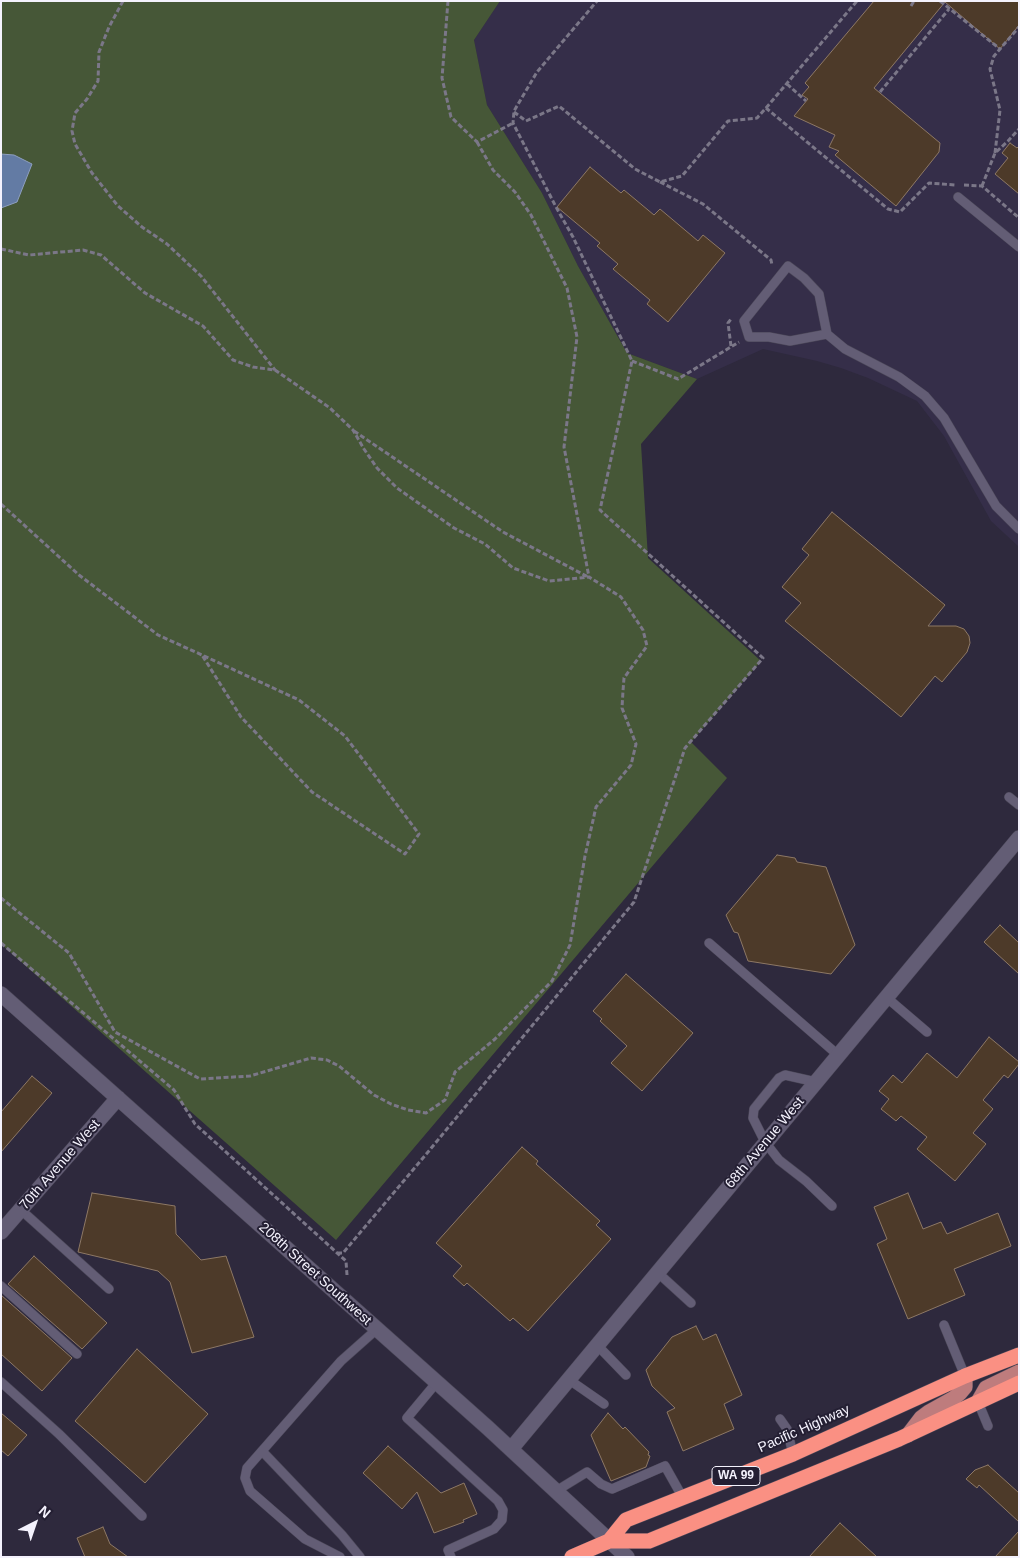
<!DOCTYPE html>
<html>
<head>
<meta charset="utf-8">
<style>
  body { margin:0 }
  #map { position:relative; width:1020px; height:1558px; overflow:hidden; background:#2e293d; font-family:Arial,sans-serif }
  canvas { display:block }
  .frame { position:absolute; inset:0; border:2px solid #f4f2fd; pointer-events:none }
  .north { position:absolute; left:10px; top:1498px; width:50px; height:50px; -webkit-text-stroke:4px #241f33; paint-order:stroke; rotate:41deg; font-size:14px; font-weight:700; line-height:20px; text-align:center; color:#f4f2fd }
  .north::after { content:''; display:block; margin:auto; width:18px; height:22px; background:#f4f2fd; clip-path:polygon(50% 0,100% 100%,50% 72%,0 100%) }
</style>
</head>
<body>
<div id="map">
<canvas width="1020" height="1558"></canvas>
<div class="frame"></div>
<div class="north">N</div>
</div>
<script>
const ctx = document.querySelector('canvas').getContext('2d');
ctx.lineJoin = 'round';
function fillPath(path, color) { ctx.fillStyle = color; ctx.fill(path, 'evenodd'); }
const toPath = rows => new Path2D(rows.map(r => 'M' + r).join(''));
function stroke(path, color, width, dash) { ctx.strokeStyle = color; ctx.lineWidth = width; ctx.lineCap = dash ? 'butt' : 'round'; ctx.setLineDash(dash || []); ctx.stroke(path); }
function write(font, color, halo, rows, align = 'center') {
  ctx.font = font + ' Arial,sans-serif'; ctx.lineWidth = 4; ctx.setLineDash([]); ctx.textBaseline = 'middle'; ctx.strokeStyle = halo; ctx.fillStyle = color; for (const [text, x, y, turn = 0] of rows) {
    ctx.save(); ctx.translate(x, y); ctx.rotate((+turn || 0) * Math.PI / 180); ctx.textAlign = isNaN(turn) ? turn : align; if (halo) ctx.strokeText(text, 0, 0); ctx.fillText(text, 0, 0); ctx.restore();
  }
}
fillPath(toPath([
  [500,1,1019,1,1019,547,991,521,944,436,917,401,868,378,841,368,817,361,763,349,697,379,627,353,578,266,542,193,487,105,474,40]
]), '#352e49');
fillPath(toPath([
  [1,1,500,1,474,40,487,105,542,193,578,266,627,353,697,379,641,444,648,558,761,661,691,742,727,778,336,1240,1,944]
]), '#465737');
const water = toPath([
  [1,154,14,155,32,164,17,202,1,208,1,154]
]);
fillPath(water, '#637ba4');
stroke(water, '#8e9fbf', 1);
const building = toPath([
  [874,1,1019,1,1019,25,1000,49,945,2,874,88,940,143,939,152,896,206,835,155,839,151,829,147,835,135,794,116,808,99,802,95,809,87,805,83,874,1],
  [1010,143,1017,148,1019,146,1019,194,995,174,1008,158,1002,153,1010,143],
  [590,167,621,193,624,190,654,215,660,209,698,241,703,235,725,253,668,322,647,304,650,300,613,269,618,264,597,246,600,243,557,207,590,167],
  [832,512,945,605,928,626,956,626,964,629,969,636,970,643,967,652,942,682,935,676,901,717,785,621,801,603,782,587,809,555,802,549,832,512],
  [777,855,795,858,797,862,826,867,855,945,831,974,748,961,738,933,734,932,726,915,777,855],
  [1000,925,1019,943,1019,974,984,942,1000,925],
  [626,974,693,1033,642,1091,611,1063,627,1046,600,1021,602,1019,593,1011,626,974],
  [989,1037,1019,1062,1019,1064,1008,1078,1004,1075,983,1100,993,1109,973,1133,986,1144,955,1181,917,1149,927,1137,901,1116,896,1121,881,1109,889,1099,879,1091,893,1075,902,1083,927,1053,957,1078,989,1037],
  [32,1076,52,1093,1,1152,1,1112,32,1076],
  [522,1147,538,1161,536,1164,600,1221,596,1225,611,1239,528,1331,513,1318,510,1321,467,1283,464,1286,453,1276,462,1266,436,1243,522,1147],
  [92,1193,175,1206,176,1234,201,1260,226,1256,254,1337,192,1353,170,1282,158,1271,78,1252,92,1193],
  [908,1193,923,1229,941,1222,947,1234,998,1213,1011,1246,954,1269,965,1295,908,1319,877,1244,887,1239,874,1207,908,1193],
  [34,1256,107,1323,82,1349,8,1284,34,1256],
  [1,1295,72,1358,42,1391,1,1354,1,1295],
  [696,1326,703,1340,716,1334,742,1395,724,1404,734,1429,683,1451,667,1412,675,1408,652,1386,646,1370,672,1337,696,1326],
  [137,1349,208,1414,145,1483,75,1421,137,1349],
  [1,1413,27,1435,8,1456,1,1450,1,1413],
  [608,1413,623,1429,625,1427,649,1452,648,1455,650,1456,646,1467,611,1481,591,1435,608,1413],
  [388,1446,441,1493,464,1483,477,1514,463,1520,464,1522,434,1533,417,1492,402,1509,363,1473,388,1446],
  [988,1465,1019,1493,1019,1522,979,1485,977,1488,966,1479,975,1470,988,1465],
  [840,1523,877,1557,809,1557,840,1523],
  [103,1527,110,1544,128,1557,85,1557,77,1538,103,1527],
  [1019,1531,1019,1557,995,1557,1019,1531]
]);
fillPath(building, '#4d3a29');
stroke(building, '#8d7865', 1);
const lane = toPath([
  [958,197,1019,247],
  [788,266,804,278,819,294,827,334,790,341,769,337,749,337,744,321,788,266],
  [827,334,845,349,899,377,925,396,944,418,996,506,1019,529],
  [1009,797,1019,805],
  [709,943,838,1055],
  [886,997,927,1032],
  [816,1082,785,1075,779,1078,754,1109,753,1118,765,1142,779,1160,806,1181,832,1206],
  [21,1210,109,1289],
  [657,1272,691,1303],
  [1,1286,77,1354],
  [944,1325,965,1376],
  [597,1345,626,1375],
  [568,1379,604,1404],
  [1,1382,59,1434,142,1516],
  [437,1382,407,1418,498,1501,503,1510,502,1520,494,1529,448,1550,451,1557],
  [978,1402,988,1426],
  [780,1419,787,1429,793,1454],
  [262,1451,342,1535,360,1557],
  [556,1491,587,1472,601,1484,612,1489,665,1466,683,1498],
  [340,1557,305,1539,250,1491,245,1478,247,1468,341,1361,377,1329]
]);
const secondary = toPath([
  [1,994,488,1428,627,1557],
  [1,1232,118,1098],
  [511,1449,1019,838]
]);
const primary = toPath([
  [978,1402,986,1388,1019,1372],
  [908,1435,921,1418,929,1412,954,1398,960,1393,965,1387,965,1376]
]);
const highway = toPath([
  [609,1541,626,1520,793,1454,965,1376,1019,1355],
  [572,1557,609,1541,649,1541,899,1439,1019,1383]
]);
stroke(lane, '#4b4758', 10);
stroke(secondary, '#4b4758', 16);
stroke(primary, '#4b4758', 16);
stroke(highway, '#4b4758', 16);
stroke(toPath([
  [123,1,109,27,99,52,98,81,87,99,75,113,72,131,75,144,92,173,118,206,142,227,167,244,201,276,275,370],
  [448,1,442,78,451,117,477,142,513,123],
  [940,1,1000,49],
  [911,6,914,1],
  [787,84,806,101],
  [880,92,949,9],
  [766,108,857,1],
  [514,112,526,121,559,106,635,169,660,182,682,176,728,121,757,118,766,108,888,209,900,212,929,183,955,185],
  [477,142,493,170,515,192,531,215,567,288,577,337,564,447,589,577],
  [995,153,1000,110,990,69,994,56,1019,27],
  [660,182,703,204,771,260,772,265],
  [964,185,982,186,1019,218],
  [982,186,995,153,1008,141,1019,129],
  [1,249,29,255,83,250,101,255,145,293,203,326,233,360,253,367,275,370,330,408,353,430,364,449,377,468,397,488,454,528,485,544,513,568,549,581,589,577,621,597,643,630,647,646,624,678,623,691,622,708,636,744,631,765,596,807,585,856,570,945,552,981,495,1039,455,1072,445,1100,426,1113,408,1110,391,1104,374,1095,339,1066,327,1060,311,1058,250,1076,200,1079,115,1032,69,953,1,898],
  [731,346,728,323,731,319],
  [632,361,678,379,739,342],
  [354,431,503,532,588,577],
  [1,504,79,575,158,635,202,655,299,700,345,736,419,834,405,854,312,792,241,717,202,655],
  [1,943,174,1090,195,1124,346,1261,347,1275],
  [337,1253,343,1253,428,1152,634,902,685,748,763,658,600,510,632,361,573,237,556,207,513,123,514,111,537,72,597,1]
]), '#7b7788', 3, [5, 2.5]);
stroke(lane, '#635d75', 9);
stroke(secondary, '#635d75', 15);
stroke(primary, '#be7c7d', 15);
stroke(highway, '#fa9083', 15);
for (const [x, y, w] of [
  [736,1476,48]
]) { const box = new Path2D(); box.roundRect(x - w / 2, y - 9.5, w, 19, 4); ctx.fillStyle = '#241f33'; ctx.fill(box); stroke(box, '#f4f2fd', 1); }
write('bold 12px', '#f4f2fd', null, [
  ["WA 99",736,1476]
]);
write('14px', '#f4f2fd', '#241f33', [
  ["68th Avenue West",765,1143,-50],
  ["70th Avenue West",60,1165,-49],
  ["208th Street Southwest",315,1274,42],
  ["Pacific Highway",804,1429,-24]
]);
</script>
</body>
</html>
